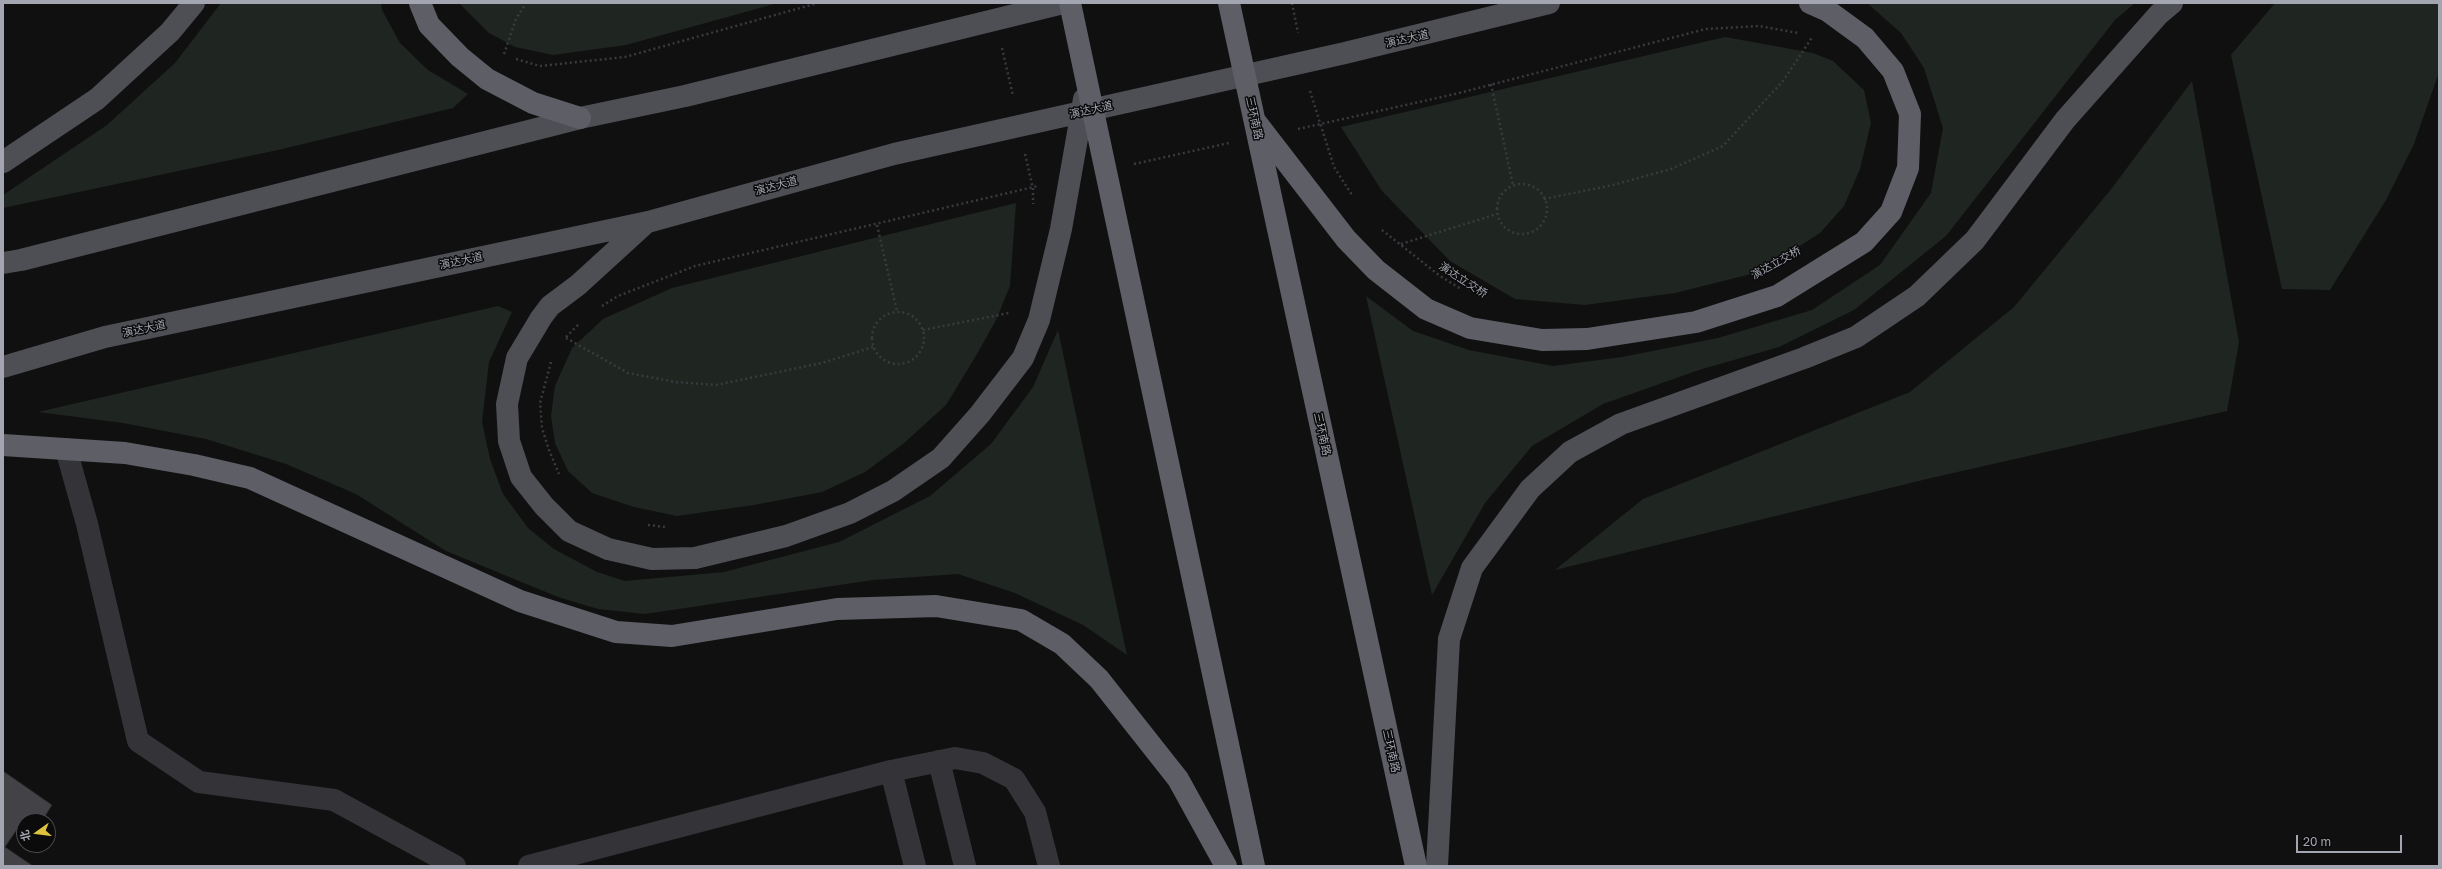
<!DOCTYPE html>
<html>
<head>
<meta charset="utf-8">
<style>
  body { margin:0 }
  #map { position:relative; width:2442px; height:869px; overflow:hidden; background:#101011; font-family:"Golos Text","Noto Sans SC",sans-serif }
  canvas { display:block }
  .frame { position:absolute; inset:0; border:4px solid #a3a5b1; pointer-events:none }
  .north { position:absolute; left:16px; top:813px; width:40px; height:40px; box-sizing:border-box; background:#0b0b0c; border:1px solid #48494e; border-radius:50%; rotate:256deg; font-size:11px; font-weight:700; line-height:16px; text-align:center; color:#a3a5b1 }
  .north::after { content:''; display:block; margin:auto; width:14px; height:18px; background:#ddc23c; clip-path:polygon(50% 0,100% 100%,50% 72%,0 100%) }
  .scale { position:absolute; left:2296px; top:835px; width:106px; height:18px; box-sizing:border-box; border:2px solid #a3a5b1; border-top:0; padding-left:5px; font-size:12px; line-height:14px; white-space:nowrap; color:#a3a5b1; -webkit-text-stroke:3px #0b0b0c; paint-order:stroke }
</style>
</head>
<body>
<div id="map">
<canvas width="2442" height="869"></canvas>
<div class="frame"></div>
<div class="north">北</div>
<div class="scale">20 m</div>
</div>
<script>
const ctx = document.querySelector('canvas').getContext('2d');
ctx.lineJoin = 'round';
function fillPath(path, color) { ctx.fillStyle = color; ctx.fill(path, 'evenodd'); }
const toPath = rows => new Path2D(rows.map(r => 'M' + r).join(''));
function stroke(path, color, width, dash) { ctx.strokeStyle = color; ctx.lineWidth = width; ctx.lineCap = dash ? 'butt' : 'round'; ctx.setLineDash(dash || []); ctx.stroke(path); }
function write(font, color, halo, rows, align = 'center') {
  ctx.font = font + ' "Golos Text","Noto Sans SC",sans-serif'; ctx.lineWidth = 3; ctx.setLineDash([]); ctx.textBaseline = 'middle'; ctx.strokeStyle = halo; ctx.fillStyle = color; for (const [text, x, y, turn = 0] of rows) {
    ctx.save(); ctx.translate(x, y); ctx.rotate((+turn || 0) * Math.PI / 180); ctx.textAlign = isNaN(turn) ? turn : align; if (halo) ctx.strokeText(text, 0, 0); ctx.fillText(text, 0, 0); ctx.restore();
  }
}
fillPath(toPath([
  [221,3,381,3,382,10,400,43,428,70,468,94,453,108,278,150,3,208,3,195,107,125,175,63],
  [459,3,778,3,626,45,553,55,515,47,489,33],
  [1867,3,2135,3,2115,20,1946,236,1854,310,1779,347,1699,370,1603,404,1532,446,1485,503,1432,595,1366,296,1413,331,1469,350,1553,366,1622,357,1718,338,1812,310,1880,265,1931,193,1943,128,1924,68,1901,33],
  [2275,3,2439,3,2439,72,2414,144,2386,200,2330,290,2282,289,2231,55],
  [1725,37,1813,53,1833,61,1864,90,1871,123,1860,169,1844,206,1820,233,1759,272,1675,293,1585,305,1515,299,1450,261,1382,191,1341,127],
  [2192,81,2239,342,2227,411,1931,478,1555,570,1643,499,1910,392,2014,307,2112,188],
  [1016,203,1010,286,996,320,977,354,946,405,903,444,865,472,822,492,754,505,677,516,634,507,592,493,568,471,555,443,551,416,555,386,572,348,603,319,672,288],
  [498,306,512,312,489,362,482,422,490,459,503,494,528,528,554,549,597,572,625,581,724,572,839,542,930,496,991,444,1033,387,1058,330,1127,655,1083,625,1015,593,958,574,873,580,645,614,598,609,558,597,446,551,356,494,286,464,206,439,123,423,38,412]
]), '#1f2521');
const building = toPath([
  [3,771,52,805,42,821,24,819,5,847,33,866,3,866,3,771]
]);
fillPath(building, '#424247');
stroke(building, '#2b2a2d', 1);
stroke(toPath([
  [1292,3,1298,33],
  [1002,48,1013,96],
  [504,54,516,19,526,3],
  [516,59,540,66,625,57,818,3],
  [1491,84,1513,185],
  [1310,91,1334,167,1352,195],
  [1298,129,1455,94,1706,29,1759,26,1798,33],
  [1025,154,1033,189,1033,204],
  [1134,164,1229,143],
  '1497 209a25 25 0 1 1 50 0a25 25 0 1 1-50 0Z',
  [1544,199,1613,185,1671,169,1723,146,1783,81,1813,36],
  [877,225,897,311],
  [1382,230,1440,276,1461,289],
  [1401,244,1497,214],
  [602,306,618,296,695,266,1038,186],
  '872 338a26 26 0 1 1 52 0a26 26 0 1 1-52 0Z',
  [923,330,1009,313],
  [566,337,579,324],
  [566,338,628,373,676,382,716,385,822,363,873,347],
  [551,362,540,403,542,428,549,450,559,474],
  [648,525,665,527]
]), '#3a3a3f', 2.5, [2, 3]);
stroke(toPath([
  [66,449,87,524,138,741,199,782,334,800,455,866],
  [939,761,965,866],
  [891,771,955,758,983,763,1014,779,1035,812,1049,866],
  [529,866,891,771,915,866]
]), '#343438', 22);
stroke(toPath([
  [3,162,97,99,170,32,194,3],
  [647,222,578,285,550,306,541,318,517,358,507,404,509,441,521,477,544,506,569,531,608,549,652,559,695,558,786,536,850,513,893,491,941,458,980,414,1023,358,1039,320,1061,229,1084,99],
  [3,263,21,260,580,118,685,96,1063,3],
  [3,367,105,337,648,222,894,154,1345,53,1549,3],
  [1437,866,1449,639,1472,568,1530,489,1570,452,1621,424,1804,358,1856,337,1917,296,1975,240,2065,120,2159,14,2172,3]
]), '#4e4e55', 22);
stroke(toPath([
  [420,3,429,25,460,57,487,79,533,103,580,118],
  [1070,3,1254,866],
  [1229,3,1416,866],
  [1255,121,1346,239,1376,270,1426,309,1470,328,1542,340,1587,339,1696,322,1777,296,1864,242,1891,212,1908,168,1910,114,1893,71,1865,38,1828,11,1810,3],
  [3,445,125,453,194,465,250,478,520,601,616,632,672,636,837,609,936,606,1021,620,1062,644,1099,679,1178,779,1226,866]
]), '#5e5f66', 22);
write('11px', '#a3a5b1', '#0b0b0c', [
  ["演达大道",1407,39,-13],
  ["演达大道",1091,110,-13],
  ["三环南路",1254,118,78],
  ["演达大道",776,186,-15],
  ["演达大道",461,261,-12],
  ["演达立交桥",1776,263,-29],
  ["演达立交桥",1463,280,33],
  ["演达大道",144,329,-12],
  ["三环南路",1322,434,78],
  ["三环南路",1391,751,78]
]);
</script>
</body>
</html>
